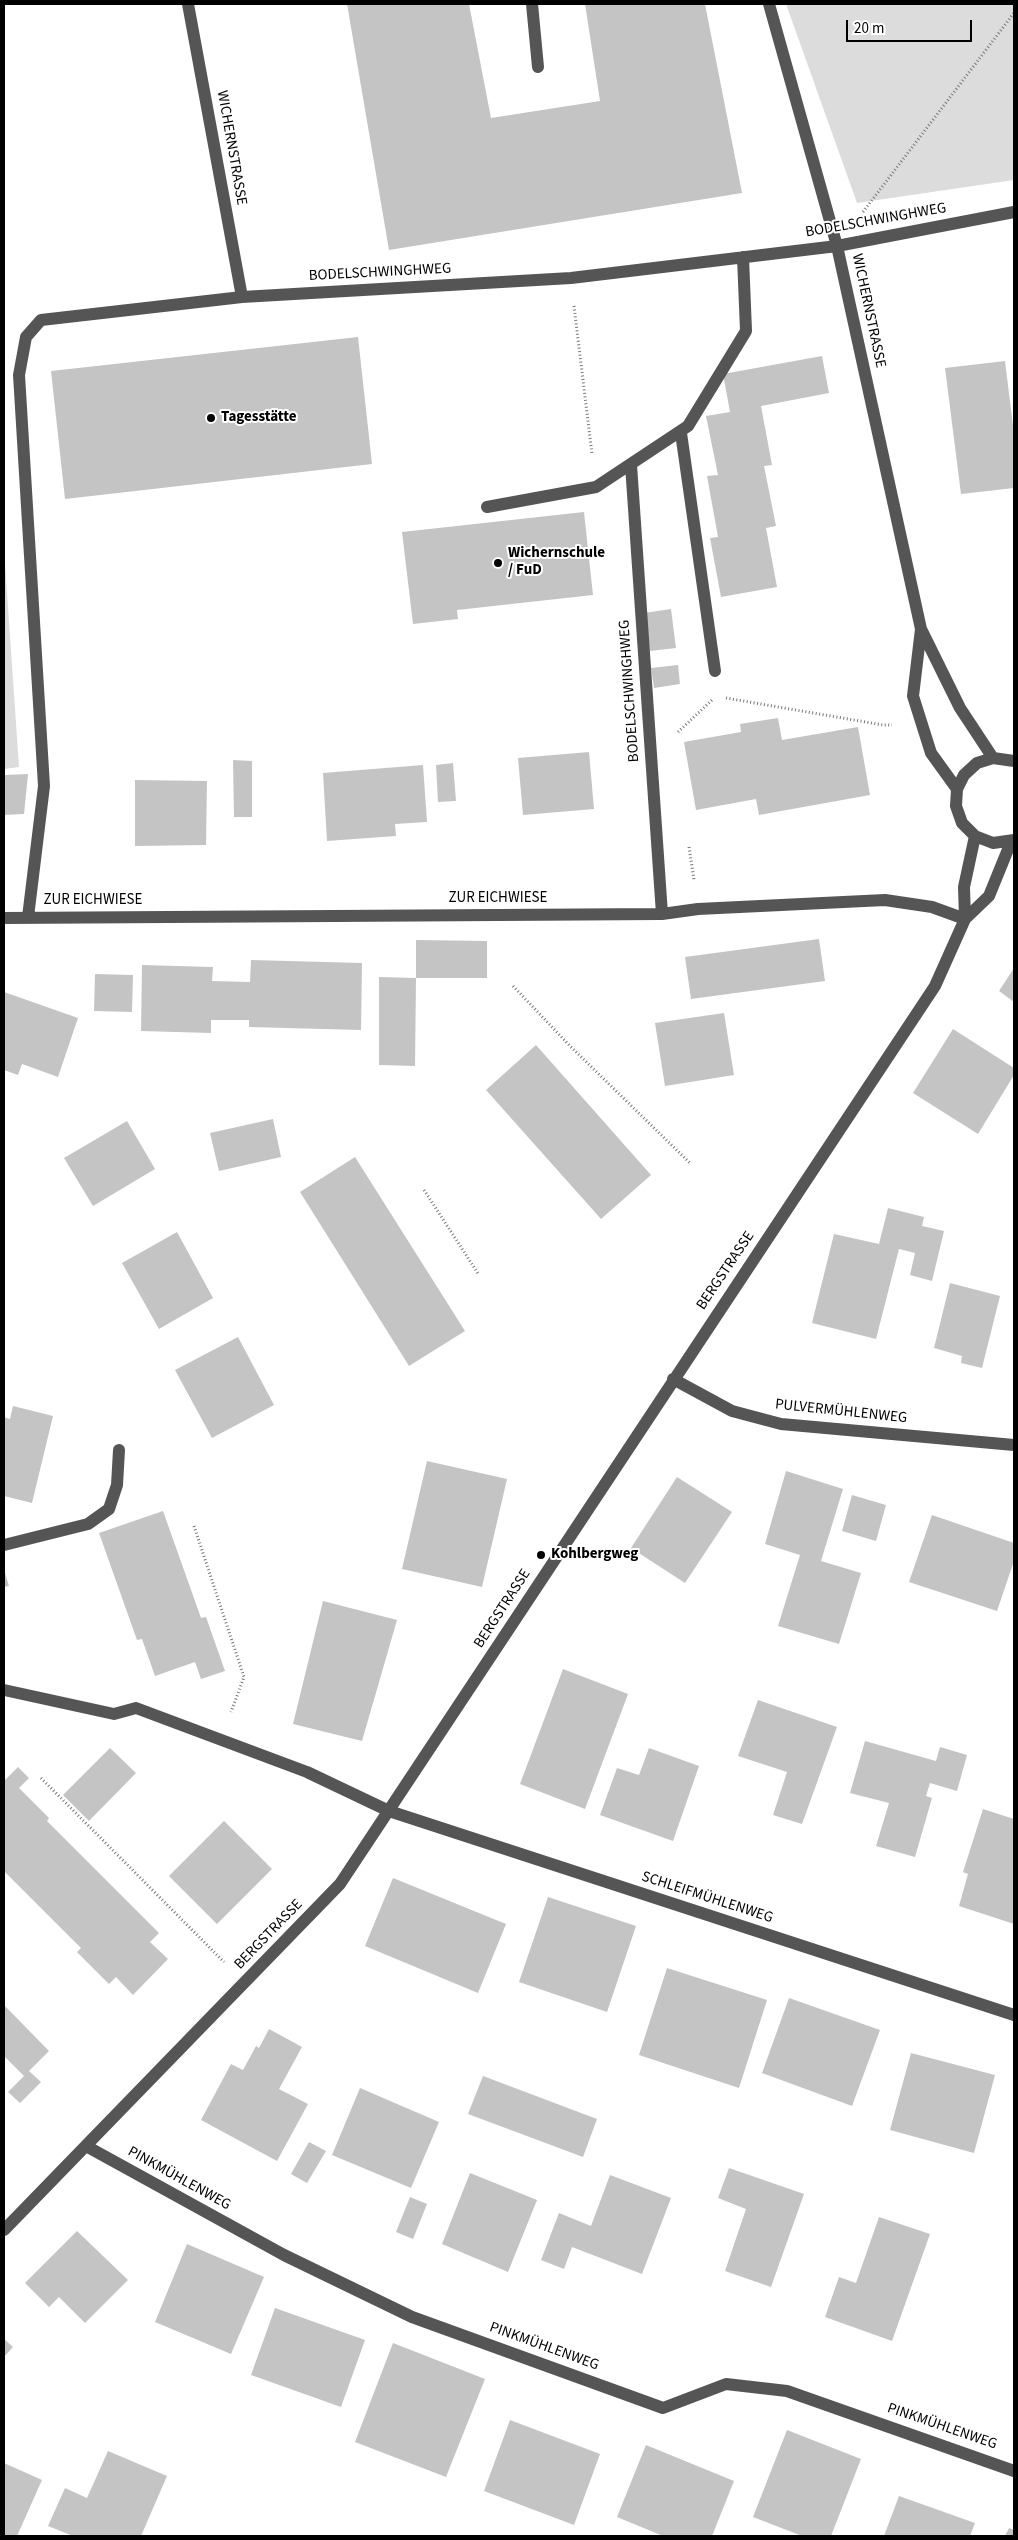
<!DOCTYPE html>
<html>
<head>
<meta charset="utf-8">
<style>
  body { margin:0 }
  #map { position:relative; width:1018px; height:2540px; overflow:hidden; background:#fff; font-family:"Source Sans 3",sans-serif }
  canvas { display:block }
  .frame { position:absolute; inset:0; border:5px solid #000; pointer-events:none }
  .scale { position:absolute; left:846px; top:20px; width:126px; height:22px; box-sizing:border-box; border:2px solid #000; border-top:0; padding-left:6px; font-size:15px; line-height:18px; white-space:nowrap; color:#000; -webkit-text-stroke:4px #fff; paint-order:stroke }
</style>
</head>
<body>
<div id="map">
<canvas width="1018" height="2540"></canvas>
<div class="frame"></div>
<div class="scale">20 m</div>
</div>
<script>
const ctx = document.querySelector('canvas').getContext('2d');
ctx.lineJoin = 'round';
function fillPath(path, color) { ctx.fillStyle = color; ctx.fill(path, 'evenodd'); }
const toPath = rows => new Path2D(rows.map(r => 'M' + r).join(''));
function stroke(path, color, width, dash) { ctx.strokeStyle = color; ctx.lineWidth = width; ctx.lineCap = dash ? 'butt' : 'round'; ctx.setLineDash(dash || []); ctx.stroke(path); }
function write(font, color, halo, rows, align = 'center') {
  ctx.font = font + ' "Source Sans 3",sans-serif'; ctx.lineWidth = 4; ctx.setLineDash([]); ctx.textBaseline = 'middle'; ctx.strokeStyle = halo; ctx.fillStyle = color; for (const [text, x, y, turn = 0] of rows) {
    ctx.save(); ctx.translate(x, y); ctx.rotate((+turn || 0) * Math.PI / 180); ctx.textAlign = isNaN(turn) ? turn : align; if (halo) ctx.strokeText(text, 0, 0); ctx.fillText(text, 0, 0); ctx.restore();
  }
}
fillPath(toPath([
  [786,4,1014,4,1014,180,857,203],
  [4,549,19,767,4,769]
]), '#dcdcdc');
fillPath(toPath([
  [347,4,469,4,491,118,600,101,585,4,705,4,742,193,389,250],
  [358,337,372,464,65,499,51,371],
  [822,356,829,393,761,406,772,465,764,466,776,526,766,528,777,587,721,597,710,538,718,537,707,476,718,475,706,416,730,412,723,374],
  [1005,361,1014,434,1014,488,961,494,945,368],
  [584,512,593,595,457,610,458,619,413,624,402,532],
  [671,609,676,648,650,651,644,613],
  [678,665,680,684,654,688,651,668],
  [778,718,782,740,858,727,870,795,759,815,756,799,696,810,684,742,741,732,740,724],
  [589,752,594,809,523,815,518,758],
  [233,760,252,761,252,817,234,817],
  [453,763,456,801,438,802,436,765],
  [423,765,427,822,395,824,396,836,327,841,323,773],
  [28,774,24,814,4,815,4,775],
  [135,780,207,781,206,845,135,846],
  [819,939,825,981,691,999,685,957],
  [416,940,487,941,487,978,416,978],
  [251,960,362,963,361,1030,249,1027,249,1020,211,1020,211,1033,141,1031,142,965,213,967,212,981,250,982],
  [1014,968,1014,1002,999,991],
  [95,974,133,975,132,1012,94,1011],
  [379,977,416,978,415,1066,379,1065],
  [4,992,78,1018,58,1077,22,1064,18,1075,4,1070],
  [724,1013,734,1075,665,1086,655,1023],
  [953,1029,1014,1068,1014,1075,978,1134,913,1093],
  [536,1045,651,1175,601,1219,486,1090],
  [273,1119,281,1157,219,1171,210,1133],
  [127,1121,155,1169,93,1206,64,1158],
  [355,1157,465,1331,409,1366,300,1192],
  [888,1208,924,1217,922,1226,944,1231,932,1281,910,1275,915,1253,899,1249,876,1339,812,1323,834,1234,879,1244],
  [177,1232,213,1298,159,1329,122,1263],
  [950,1283,1000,1296,982,1368,961,1363,962,1356,934,1348],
  [238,1337,274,1405,212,1438,175,1370],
  [13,1406,53,1416,32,1503,4,1496,4,1417,10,1419],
  [427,1461,507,1479,482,1587,402,1569],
  [786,1471,843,1489,821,1561,861,1573,839,1644,778,1626,800,1555,765,1544],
  [677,1477,732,1512,685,1583,631,1548],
  [852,1495,886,1505,876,1541,842,1531],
  [163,1511,201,1618,206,1617,225,1671,201,1679,195,1662,155,1676,142,1639,137,1640,99,1533],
  [932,1515,1014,1543,1014,1561,997,1611,909,1582],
  [4,1570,9,1586,4,1587],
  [323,1601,397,1620,362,1741,293,1724],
  [563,1669,628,1694,585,1809,520,1784],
  [758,1700,837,1727,802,1824,773,1815,787,1772,738,1756],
  [865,1741,936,1761,940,1747,967,1755,957,1791,930,1783,926,1796,932,1798,915,1857,876,1846,889,1803,850,1793],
  [110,1748,136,1773,89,1821,63,1795],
  [649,1748,699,1766,673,1841,600,1815,617,1768,639,1775],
  [18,1767,29,1778,19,1788,49,1818,47,1821,159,1933,150,1942,168,1959,133,1995,116,1977,109,1984,77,1952,81,1948,4,1871,4,1781],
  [983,1809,1014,1819,1014,1924,959,1906,968,1874,963,1872],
  [224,1821,272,1869,217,1924,169,1876],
  [393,1878,506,1924,478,1993,365,1946],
  [548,1897,636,1926,607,2012,519,1982],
  [667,1968,767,2000,739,2088,639,2055],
  [789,1998,880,2030,852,2106,762,2073],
  [4,2005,49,2051,29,2071,41,2082,20,2103,8,2092,24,2076,4,2056],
  [269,2029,302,2047,279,2089,308,2104,277,2161,201,2120,231,2064,243,2070,256,2046,259,2048],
  [911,2053,995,2075,974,2153,890,2130],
  [483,2076,597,2119,583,2157,468,2114],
  [360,2088,439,2122,411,2188,332,2155],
  [309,2142,326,2151,307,2183,291,2174],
  [729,2168,804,2194,771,2287,725,2271,746,2209,718,2198],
  [470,2173,537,2200,508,2272,442,2244],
  [610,2175,671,2198,642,2274,572,2247,564,2269,541,2260,559,2213,591,2226],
  [410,2197,427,2204,413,2239,396,2232],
  [879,2217,930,2234,892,2341,825,2317,839,2277,856,2283],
  [77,2231,128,2280,85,2323,59,2297,49,2307,25,2283],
  [187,2244,264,2277,231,2354,155,2322],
  [275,2308,365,2340,341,2407,251,2375],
  [4,2339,13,2347,4,2357],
  [393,2343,485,2379,446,2477,355,2442],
  [510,2420,600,2454,574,2525,484,2491],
  [787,2430,861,2459,831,2536,802,2536,753,2517],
  [646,2445,734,2481,712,2536,663,2536,617,2517],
  [108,2451,167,2476,141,2536,73,2536,48,2526,65,2488,87,2498],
  [4,2463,42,2480,17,2536,4,2536],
  [899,2496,975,2523,970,2536,884,2536],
  [1009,2528,1014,2530,1014,2536,1005,2536]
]), '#c4c4c4');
stroke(toPath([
  [863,212,1014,13],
  [574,306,592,454],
  [726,698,883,725,892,725],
  [678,732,712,700],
  [689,847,694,880],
  [513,986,571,1047,691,1164],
  [424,1190,479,1275],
  [194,1526,244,1677,231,1712],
  [41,1778,224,1962]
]), '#777', 3, [1, 2.5]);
stroke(toPath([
  [188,4,242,297],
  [532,4,538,67],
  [769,4,837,246,921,629,960,708,993,758],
  [681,433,715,671],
  [631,465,662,914],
  [487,507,596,487,688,426,746,331,743,257],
  [921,629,913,696,931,753,957,789],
  [1014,761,993,758,977,763,964,775,957,789,956,806,962,823,975,836,993,843,1014,840],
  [28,917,44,786,19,375,26,337,41,320,242,297,571,278,837,246,1014,212],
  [4,918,662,914,698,909,885,900,932,907,965,919],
  [965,919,964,887,975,836],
  [673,1379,732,1411,781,1424,1014,1445],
  [4,1545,88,1524,109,1509,117,1485,119,1450],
  [4,1690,114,1714,136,1708,307,1772,389,1811,1014,2015],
  [86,2146,284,2255,412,2317,663,2408,726,2384,787,2391,1014,2471],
  [4,2230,340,1884,935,986,965,919,989,896,1011,842]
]), '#555', 12);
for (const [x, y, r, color] of [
  [211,418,5,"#000"],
  [498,563,5,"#000"],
  [541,1555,5,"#000"]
]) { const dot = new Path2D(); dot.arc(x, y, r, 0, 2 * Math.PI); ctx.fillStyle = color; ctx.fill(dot); stroke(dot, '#fff', 2); }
write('15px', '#000', '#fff', [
  ["WICHERNSTRASSE",231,148,80],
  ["BODELSCHWINGHWEG",876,221,-10],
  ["BODELSCHWINGHWEG",380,273,-3],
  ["WICHERNSTRASSE",868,311,78],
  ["BODELSCHWINGHWEG",630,691,-94],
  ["ZUR EICHWIESE",498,899],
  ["ZUR EICHWIESE",93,901],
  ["BERGSTRASSE",726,1271,-56],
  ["PULVERMÜHLENWEG",841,1412,6],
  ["BERGSTRASSE",503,1609,-57],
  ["SCHLEIFMÜHLENWEG",707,1898,18],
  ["BERGSTRASSE",269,1935,-46],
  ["PINKMÜHLENWEG",179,2179,29],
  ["PINKMÜHLENWEG",544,2347,20],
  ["PINKMÜHLENWEG",942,2427,19]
]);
write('bold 15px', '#000', '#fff', [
  ["Tagesstätte",221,418],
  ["Wichernschule",508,554],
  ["/ FuD",508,571],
  ["Kohlbergweg",551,1555]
], 'left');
</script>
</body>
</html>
